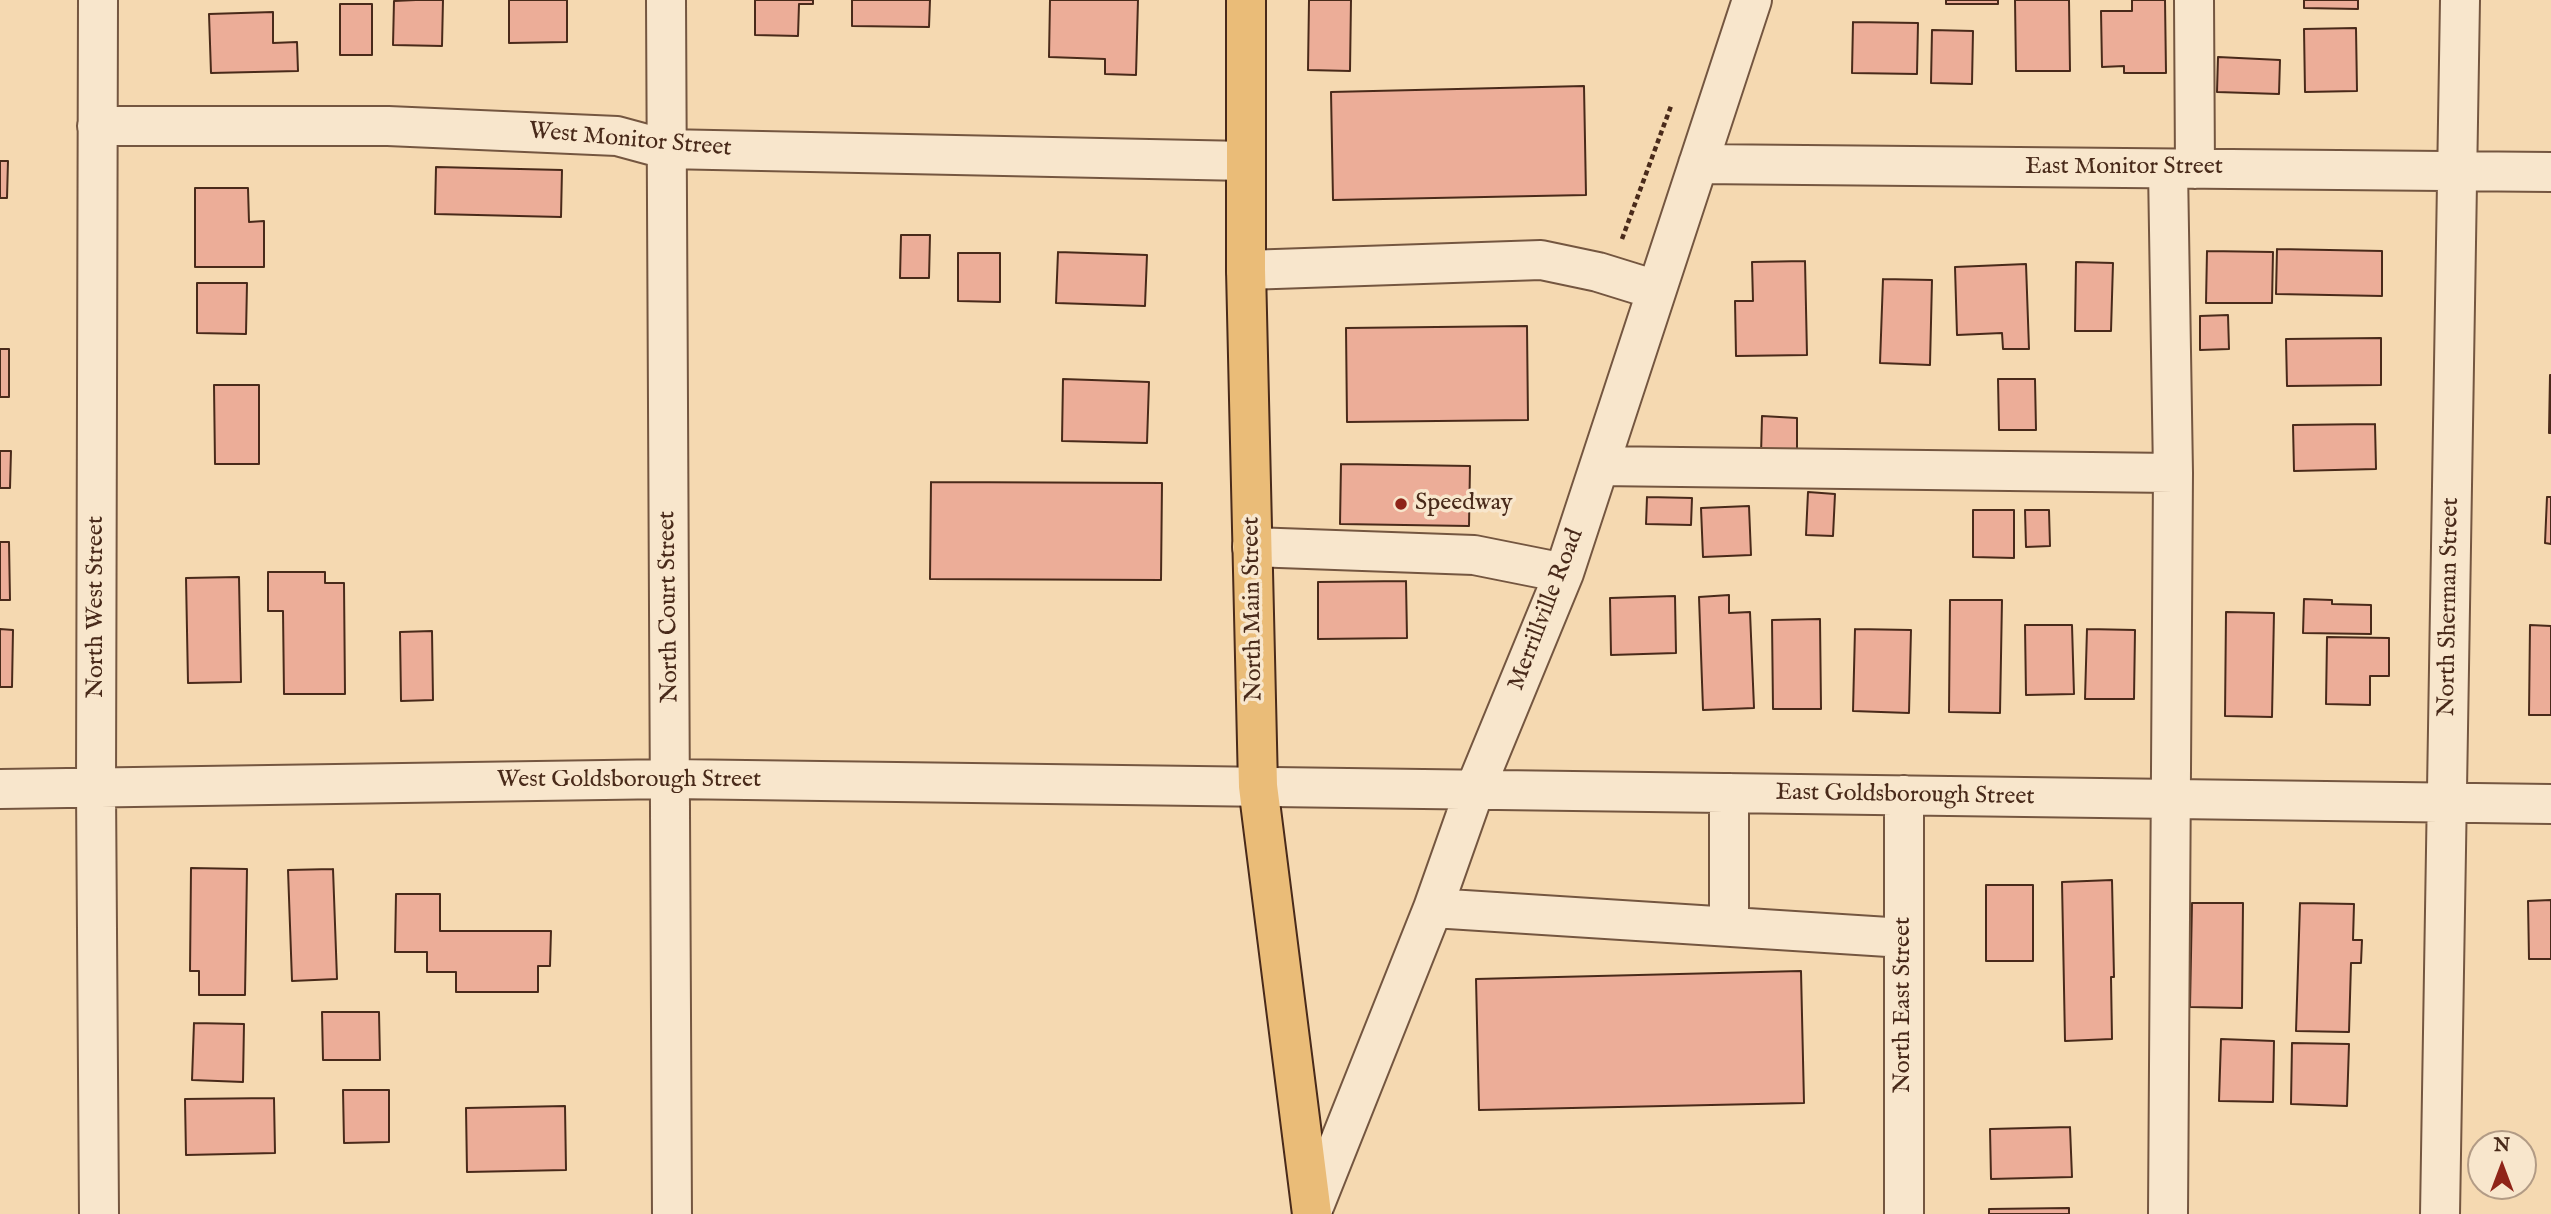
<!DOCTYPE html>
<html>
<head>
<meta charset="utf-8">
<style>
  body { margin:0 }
  #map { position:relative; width:2551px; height:1214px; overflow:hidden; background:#f5d9b1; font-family:"IM FELL English",serif }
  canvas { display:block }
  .north { position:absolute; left:2467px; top:1130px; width:70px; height:70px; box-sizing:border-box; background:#f8e6cc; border:2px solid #b29b85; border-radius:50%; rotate:0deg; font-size:19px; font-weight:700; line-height:28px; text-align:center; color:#492a1a }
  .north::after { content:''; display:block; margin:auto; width:24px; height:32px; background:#8f2418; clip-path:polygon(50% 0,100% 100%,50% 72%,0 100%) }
</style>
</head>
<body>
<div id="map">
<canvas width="2551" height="1214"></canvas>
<div class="north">N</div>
</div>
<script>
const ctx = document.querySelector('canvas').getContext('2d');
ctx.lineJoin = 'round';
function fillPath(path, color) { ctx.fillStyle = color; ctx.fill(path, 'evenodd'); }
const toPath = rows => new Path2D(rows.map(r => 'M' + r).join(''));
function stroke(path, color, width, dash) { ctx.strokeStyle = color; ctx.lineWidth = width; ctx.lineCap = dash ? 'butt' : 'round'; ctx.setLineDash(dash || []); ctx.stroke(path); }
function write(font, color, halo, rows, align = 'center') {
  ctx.font = font + ' "IM FELL English",serif'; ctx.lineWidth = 7; ctx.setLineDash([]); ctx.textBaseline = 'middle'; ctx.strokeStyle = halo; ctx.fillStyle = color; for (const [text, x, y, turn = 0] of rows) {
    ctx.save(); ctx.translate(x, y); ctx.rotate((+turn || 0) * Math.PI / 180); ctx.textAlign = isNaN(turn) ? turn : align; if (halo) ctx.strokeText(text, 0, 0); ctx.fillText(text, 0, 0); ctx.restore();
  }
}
const building = toPath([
  [416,0,443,0,442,46,393,45,394,1,416,0],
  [509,0,567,0,567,42,509,43,509,0],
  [755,0,813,0,813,4,799,4,798,36,755,35,755,0],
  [852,0,930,0,929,27,852,26,852,0],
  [1050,0,1138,0,1136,75,1105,74,1105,59,1049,57,1050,0],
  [1309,0,1351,0,1350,71,1308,70,1309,0],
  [1946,0,1998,0,1998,4,1946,4,1946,0],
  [2015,0,2069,0,2070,71,2016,71,2015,0],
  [2132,0,2165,0,2166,73,2124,73,2124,66,2102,67,2101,11,2132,11,2132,0],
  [2304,0,2358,0,2358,9,2304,8,2304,0],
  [340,4,372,4,372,55,340,55,340,4],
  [273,12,273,43,297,42,298,71,211,73,209,14,273,12],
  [1853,22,1918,23,1917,74,1852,73,1853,22],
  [2356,28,2357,91,2305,92,2304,29,2356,28],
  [1932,30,1973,31,1972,84,1931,83,1932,30],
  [2218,57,2280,60,2279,94,2217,92,2218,57],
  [1584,86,1586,195,1333,200,1331,92,1584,86],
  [0,161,8,161,7,198,0,198,0,161],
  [436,167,562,170,561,217,435,214,436,167],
  [195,188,248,188,249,222,264,221,264,267,195,267,195,188],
  [901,235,930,235,929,278,900,278,901,235],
  [2277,249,2382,251,2382,296,2276,294,2277,249],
  [2207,251,2273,252,2272,303,2206,303,2207,251],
  [1058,252,1147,255,1145,306,1056,303,1058,252],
  [958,253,1000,253,1000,302,958,301,958,253],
  [1805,261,1807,355,1736,356,1735,301,1753,301,1752,262,1805,261],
  [2076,262,2113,263,2111,331,2075,331,2076,262],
  [2026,264,2029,349,2003,349,2002,333,1957,335,1955,267,2026,264],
  [1883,279,1932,280,1930,365,1880,363,1883,279],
  [197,283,247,283,246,334,197,333,197,283],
  [2228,315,2229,349,2200,350,2200,316,2228,315],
  [1527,326,1528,420,1347,422,1346,328,1527,326],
  [2381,338,2381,385,2287,386,2286,339,2381,338],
  [0,349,9,349,9,397,0,397,0,349],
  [2550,375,2551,375,2551,433,2549,433,2550,375],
  [1063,379,1149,382,1147,443,1062,441,1063,379],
  [1998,379,2035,379,2036,430,1999,430,1998,379],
  [214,385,259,385,259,464,215,464,214,385],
  [1762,416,1797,418,1797,456,1761,455,1762,416],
  [2375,424,2376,469,2294,471,2293,425,2375,424],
  [0,451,11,451,10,488,0,488,0,451],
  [1341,464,1470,466,1469,526,1340,524,1341,464],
  [931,482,1162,483,1161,580,930,579,931,482],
  [1808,492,1835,494,1833,536,1806,535,1808,492],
  [1647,497,1692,498,1691,525,1646,524,1647,497],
  [2547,497,2551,497,2551,544,2545,543,2547,497],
  [1749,506,1751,555,1703,557,1701,508,1749,506],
  [1973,510,2014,510,2014,558,1973,557,1973,510],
  [2025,510,2049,510,2050,546,2026,547,2025,510],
  [0,542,9,542,10,600,0,600,0,542],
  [268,572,325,572,325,583,344,583,345,694,284,694,283,611,268,611,268,572],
  [239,577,241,682,188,683,186,578,239,577],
  [1406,581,1407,638,1318,639,1318,582,1406,581],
  [1729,595,1729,613,1750,612,1754,708,1703,710,1699,597,1729,595],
  [1675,596,1676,653,1611,655,1610,598,1675,596],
  [2304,599,2332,600,2332,604,2371,605,2371,634,2303,633,2304,599],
  [1950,600,2002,600,2000,713,1949,712,1950,600],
  [2226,612,2274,613,2272,717,2225,716,2226,612],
  [1820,619,1821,709,1773,709,1772,620,1820,619],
  [2025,625,2072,625,2074,694,2026,695,2025,625],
  [2530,625,2551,626,2551,715,2529,715,2530,625],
  [0,629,13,630,12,687,0,687,0,629],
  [1855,629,1911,630,1909,713,1853,711,1855,629],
  [2087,629,2135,630,2134,699,2085,699,2087,629],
  [432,631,433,700,401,701,400,632,432,631],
  [2327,637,2389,638,2389,676,2370,676,2370,705,2326,704,2327,637],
  [191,868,247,869,245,995,199,995,199,971,190,971,191,868],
  [333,869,337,979,292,981,288,870,333,869],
  [2112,880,2114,977,2111,977,2112,1039,2065,1041,2062,882,2112,880],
  [1986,885,2033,885,2033,961,1986,961,1986,885],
  [396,894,440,894,440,931,551,931,550,966,538,966,538,992,456,992,456,972,427,972,427,952,395,952,396,894],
  [2551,900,2551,959,2529,959,2528,901,2551,900],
  [2192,903,2243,903,2242,1008,2190,1007,2192,903],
  [2300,903,2354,904,2353,940,2362,940,2361,963,2351,963,2349,1032,2296,1031,2300,903],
  [1801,971,1804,1103,1479,1110,1476,979,1801,971],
  [322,1012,379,1012,380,1060,323,1060,322,1012],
  [194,1023,244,1024,243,1082,192,1080,194,1023],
  [2221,1039,2274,1041,2273,1102,2219,1101,2221,1039],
  [2292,1043,2349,1044,2347,1106,2291,1104,2292,1043],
  [343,1090,389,1090,389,1142,344,1143,343,1090],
  [274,1098,275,1153,186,1155,185,1099,274,1098],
  [565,1106,566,1170,467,1172,466,1108,565,1106],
  [2070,1127,2072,1177,1991,1179,1990,1129,2070,1127],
  [2069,1208,2069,1214,1989,1214,1989,1209,2069,1208]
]);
fillPath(building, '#ecad98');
stroke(building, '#492a1a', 2);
const minor = toPath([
  [98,0,96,789,99,1214],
  [666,0,672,1214],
  [2194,0,2195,169],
  [97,126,388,126,617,136,665,149,1246,161],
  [1698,164,2551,172],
  [1246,270,1541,260,1598,272,1656,290],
  [1599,466,2173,473],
  [1252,547,1474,555,1564,573],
  [0,789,671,779,2551,804],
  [1729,793,1729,926],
  [1904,795,1904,1214],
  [1433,908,1904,938],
  [1313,1209,1433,908,1475,789,1564,573,1752,0],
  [2168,1214,2173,473,2168,169],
  [2440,1214,2460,0]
]);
const major = toPath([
  [1246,0,1246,270,1258,786,1312,1214]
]);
stroke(minor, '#745640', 42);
stroke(major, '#492a1a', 42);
stroke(toPath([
  [1622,239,1671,106]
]), '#492a1a', 4.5, [5, 3.5]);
stroke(minor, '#f8e6cc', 38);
stroke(major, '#eabc78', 38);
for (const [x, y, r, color] of [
  [1401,504,7,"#8f2418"]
]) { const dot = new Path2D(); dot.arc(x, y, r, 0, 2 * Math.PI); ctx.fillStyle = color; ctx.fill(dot); stroke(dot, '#f8e6cc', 2.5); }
write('24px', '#492a1a', '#f8e6cc', [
  ["West Monitor Street",630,141,5],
  ["East Monitor Street",2124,168],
  ["North West Street",97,607,-90],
  ["North Court Street",670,607,-91],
  ["North Sherman Street",2450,607,-89],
  ["North Main Street",1254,609,-91],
  ["Merrillville Road",1547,610,-69],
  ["West Goldsborough Street",629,781],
  ["East Goldsborough Street",1905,796,1],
  ["North East Street",1904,1005,-90]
]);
write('24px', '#492a1a', '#f8e6cc', [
  ["Speedway",1415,504]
], 'left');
</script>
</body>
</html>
